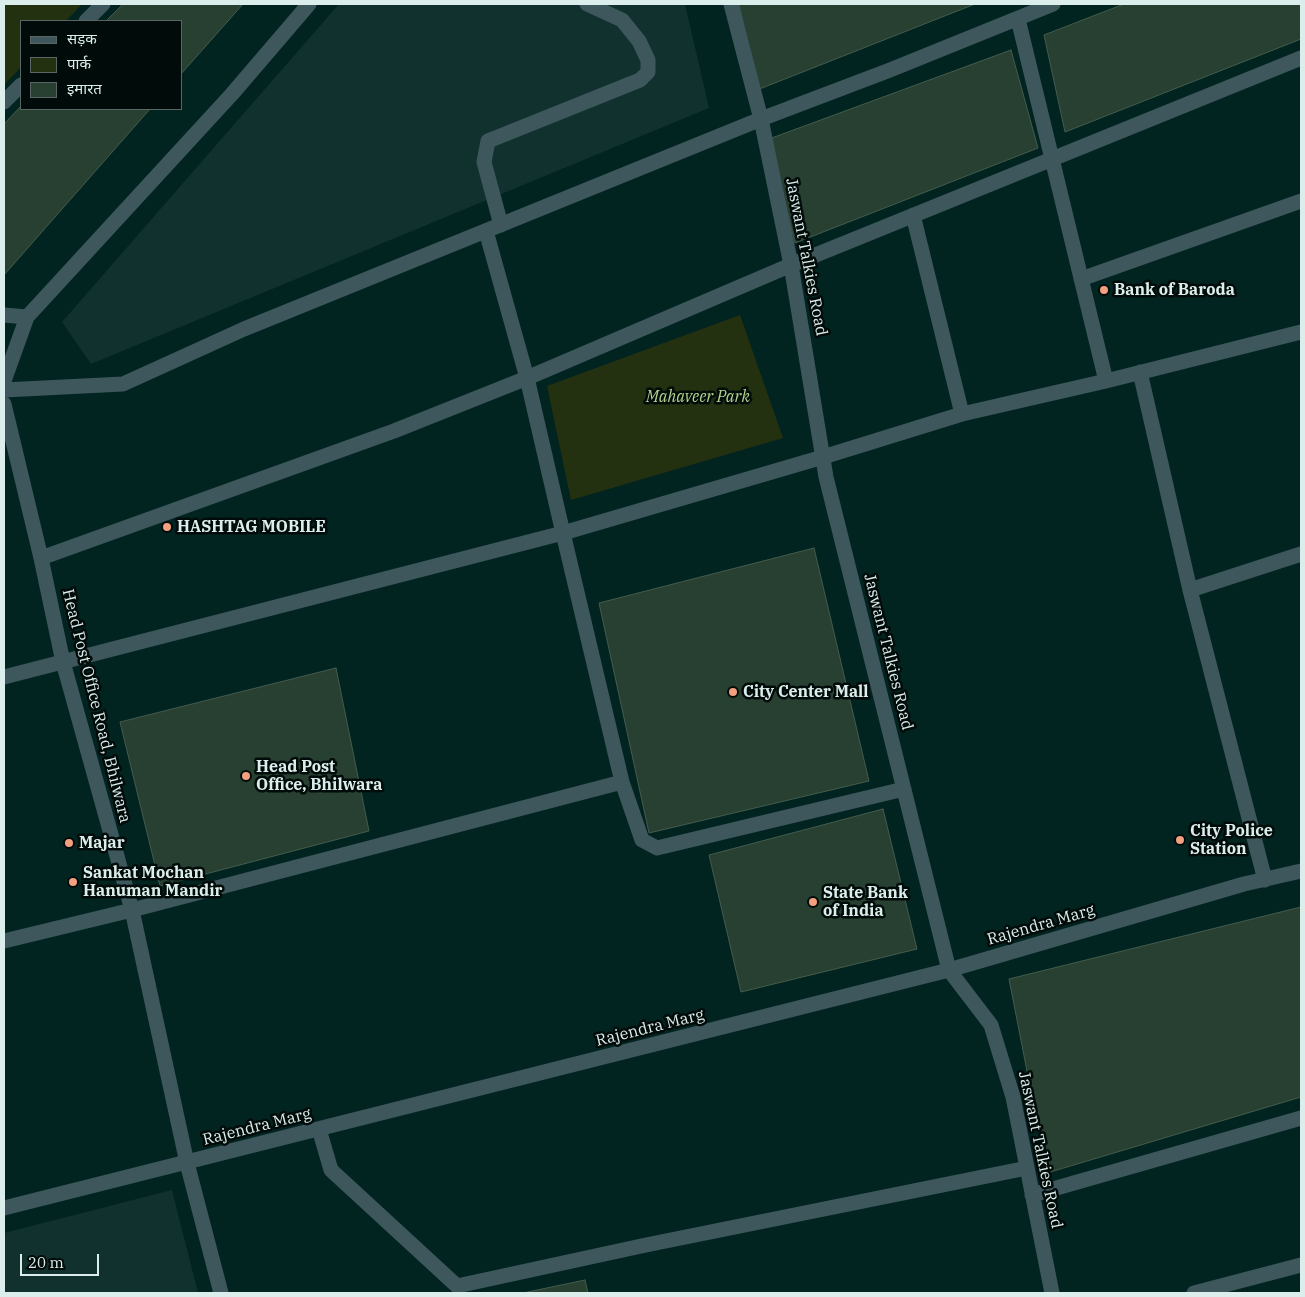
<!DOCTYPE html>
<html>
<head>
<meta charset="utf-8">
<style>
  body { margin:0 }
  #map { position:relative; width:1305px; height:1297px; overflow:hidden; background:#022421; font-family:"IBM Plex Serif","Noto Sans Devanagari",serif }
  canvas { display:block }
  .frame { position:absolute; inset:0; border:5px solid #dceeeb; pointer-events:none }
  .legend { position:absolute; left:20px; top:20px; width:162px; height:90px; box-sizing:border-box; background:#010b09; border:1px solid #596663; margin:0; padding:6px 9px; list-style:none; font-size:15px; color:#dceeeb }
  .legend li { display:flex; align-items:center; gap:10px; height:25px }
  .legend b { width:25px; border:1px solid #596663 }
  .scale { position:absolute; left:20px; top:1254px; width:79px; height:22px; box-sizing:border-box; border:2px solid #dceeeb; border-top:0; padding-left:6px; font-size:15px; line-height:18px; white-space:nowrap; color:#dceeeb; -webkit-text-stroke:4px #010b09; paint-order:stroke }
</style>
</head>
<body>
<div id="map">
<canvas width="1305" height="1297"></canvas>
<div class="frame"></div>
<ul class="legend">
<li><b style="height:6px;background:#3e575c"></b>सड़क</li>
<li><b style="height:14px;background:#233111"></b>पार्क</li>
<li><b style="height:14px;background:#284031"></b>इमारत</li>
</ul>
<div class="scale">20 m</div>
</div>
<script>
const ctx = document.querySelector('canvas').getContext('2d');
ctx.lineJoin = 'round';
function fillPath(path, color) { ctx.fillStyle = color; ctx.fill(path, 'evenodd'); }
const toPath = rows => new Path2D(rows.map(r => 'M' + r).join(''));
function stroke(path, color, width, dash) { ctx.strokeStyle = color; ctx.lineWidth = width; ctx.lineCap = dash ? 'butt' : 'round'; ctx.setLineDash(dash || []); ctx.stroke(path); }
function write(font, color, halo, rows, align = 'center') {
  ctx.font = font + ' "IBM Plex Serif",serif'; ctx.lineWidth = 5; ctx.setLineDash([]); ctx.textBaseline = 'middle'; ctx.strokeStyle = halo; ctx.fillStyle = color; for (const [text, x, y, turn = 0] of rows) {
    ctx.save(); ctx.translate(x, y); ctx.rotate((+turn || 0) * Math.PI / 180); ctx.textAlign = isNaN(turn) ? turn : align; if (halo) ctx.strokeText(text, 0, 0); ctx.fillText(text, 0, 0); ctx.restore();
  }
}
fillPath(toPath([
  [339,4,685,4,709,108,91,364,62,322],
  [172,1190,198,1293,4,1293,4,1233]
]), '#10312e');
fillPath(toPath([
  [4,4,82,4,66,21,21,21,21,67,4,85],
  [740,315,783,438,571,500,547,386]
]), '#233111');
const building = toPath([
  [123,4,243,4,181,74,181,21,106,21,123,4],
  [739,4,975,4,757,90,739,4],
  [1124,4,1301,4,1301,39,1065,132,1044,35,1124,4],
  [1011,50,1038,148,795,243,769,139,1011,50],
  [21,106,21,109,150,109,4,275,4,124,21,106],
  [814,548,869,781,649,833,599,603,814,548],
  [336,668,369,831,160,886,120,722,336,668],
  [883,809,917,949,741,992,709,855,883,809],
  [1301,907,1301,1097,1047,1173,1009,979,1301,907],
  [585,1280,588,1293,523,1293,585,1280]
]);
fillPath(building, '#284031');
stroke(building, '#435c4c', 1);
stroke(toPath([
  [731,4,761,119,791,265,826,477,949,970,991,1025,1013,1097,1052,1293],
  [1018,19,1106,381],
  [86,21,103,4],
  [4,102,21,85],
  [913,215,962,414],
  [501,225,484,162,488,141,640,80,648,72,648,60,639,41,622,20,587,4],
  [1081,279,1301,201],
  [4,315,27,317],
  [1140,372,1190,590,1265,880],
  [4,381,27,317,232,94,309,4],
  [4,390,123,384,244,329,761,119,890,70,1053,4],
  [4,404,41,558,63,662,132,910,187,1163,221,1293],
  [41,558,394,431,527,378,791,265,1301,58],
  [1190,590,1301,554],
  [4,677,563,533,823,457,962,414,1106,381,1301,332],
  [622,782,642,840,657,848,904,789],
  [4,941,132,910,622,782,563,533,527,378,486,231],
  [319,1129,331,1170,457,1286,646,1245,1027,1168],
  [1032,1195,1301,1118],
  [4,1208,949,970,1244,884,1301,871],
  [1194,1293,1301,1265]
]), '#3e575c', 15);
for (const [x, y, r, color] of [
  [1104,290,5,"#f2a07f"],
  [167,527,5,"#f2a07f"],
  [733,692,5,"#f2a07f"],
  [246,776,5,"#f2a07f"],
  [1180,840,5,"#f2a07f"],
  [69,843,5,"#f2a07f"],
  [73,882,5,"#f2a07f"],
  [813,902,5,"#f2a07f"]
]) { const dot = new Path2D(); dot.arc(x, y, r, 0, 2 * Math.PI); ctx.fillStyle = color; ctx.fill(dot); stroke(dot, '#010b09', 2); }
write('16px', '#dceeeb', '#010b09', [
  ["Jaswant Talkies Road",806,257,79],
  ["Jaswant Talkies Road",888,652,76],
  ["Head Post Office Road, Bhilwara",96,706,76],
  ["Rajendra Marg",1041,925,-16],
  ["Rajendra Marg",650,1028,-14],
  ["Rajendra Marg",257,1127,-14],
  ["Jaswant Talkies Road",1040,1150,78]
]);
write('bold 16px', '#dceeeb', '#010b09', [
  ["Bank of Baroda",1114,290],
  ["HASHTAG MOBILE",177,527],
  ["City Center Mall",743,692],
  ["Head Post",256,767],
  ["Office, Bhilwara",256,785],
  ["City Police",1190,831],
  ["Station",1190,849],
  ["Majar",79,843],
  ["Sankat Mochan",83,873],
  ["Hanuman Mandir",83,891],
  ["State Bank",823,893],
  ["of India",823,911]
], 'left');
write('italic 16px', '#b3d48d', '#010b09', [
  ["Mahaveer Park",698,397]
]);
</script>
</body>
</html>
